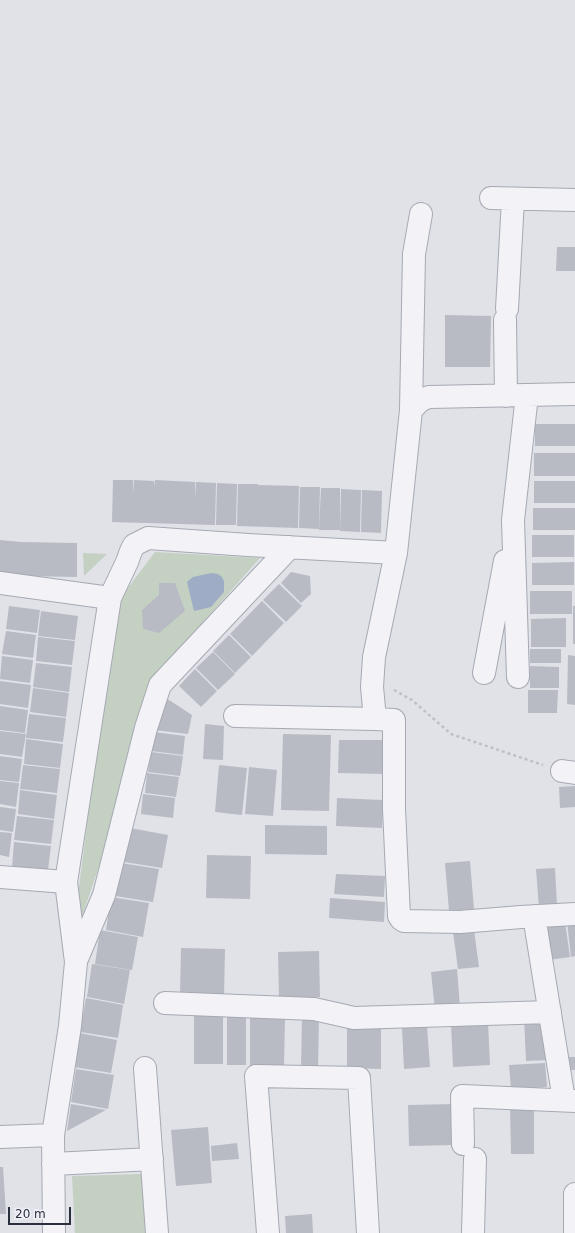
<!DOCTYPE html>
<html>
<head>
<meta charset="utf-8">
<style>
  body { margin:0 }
  #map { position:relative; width:575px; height:1233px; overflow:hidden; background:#e0e2e8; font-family:"DejaVu Sans",sans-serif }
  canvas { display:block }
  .scale { position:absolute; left:8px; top:1207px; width:63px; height:18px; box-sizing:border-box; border:2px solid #2a2f3e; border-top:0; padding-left:5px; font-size:12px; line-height:14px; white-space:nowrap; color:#2a2f3e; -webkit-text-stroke:3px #f0f1f6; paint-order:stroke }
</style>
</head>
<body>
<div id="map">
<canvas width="575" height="1233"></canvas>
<div class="scale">20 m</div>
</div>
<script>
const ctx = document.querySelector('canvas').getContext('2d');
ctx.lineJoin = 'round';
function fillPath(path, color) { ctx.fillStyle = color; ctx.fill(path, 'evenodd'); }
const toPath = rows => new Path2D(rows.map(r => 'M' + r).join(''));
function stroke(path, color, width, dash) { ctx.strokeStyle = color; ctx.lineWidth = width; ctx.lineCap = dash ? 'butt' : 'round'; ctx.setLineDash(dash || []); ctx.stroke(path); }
fillPath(toPath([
  [155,552,260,558,152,680,114,821,78,929,74,926,115,605],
  [83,553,107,554,84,576],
  [143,1174,145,1233,75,1233,72,1176]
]), '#c4d1c2');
fillPath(toPath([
  [211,573,218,574,222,577,224,581,224,592,211,607,194,611,187,582,193,577]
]), '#9eacc5');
fillPath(toPath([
  [557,247,575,247,575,271,556,271],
  [445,315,491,316,490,367,445,367],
  [535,424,575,424,575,446,535,446],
  [534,453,575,453,575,476,534,476],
  [113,480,133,480,133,493,134,480,154,481,154,487,155,480,195,482,195,498,196,482,216,483,215,525,112,522],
  [534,481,575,481,575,503,534,503],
  [217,483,237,484,236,525,216,525],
  [238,484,258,484,257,501,258,485,299,486,298,528,237,526],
  [300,487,320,487,319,529,299,528],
  [321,488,340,488,340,530,319,530],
  [341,489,361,490,360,532,340,531],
  [362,490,382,491,381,533,361,532],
  [533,508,575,508,575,530,533,530],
  [532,535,574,535,574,557,532,557],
  [0,540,21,542,77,543,77,577,20,576,0,573],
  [574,562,574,585,532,585,532,563],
  [291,572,310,576,311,594,301,603,281,583],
  [159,583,175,583,185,611,159,633,143,629,142,610,159,595],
  [279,584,302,606,286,622,263,600],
  [530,591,572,591,572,614,530,614],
  [262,601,284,623,252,656,230,634],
  [9,606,40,610,37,633,6,629],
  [573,606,575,606,575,644,573,644],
  [41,611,78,616,75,640,38,636],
  [566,618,566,647,531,647,531,619],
  [6,631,36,635,33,658,2,654],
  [229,635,251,657,235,673,213,651],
  [38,637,75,641,72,665,36,661],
  [530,649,561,649,561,663,530,663],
  [213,652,235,674,218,690,196,668],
  [568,655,575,656,575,705,567,704],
  [2,656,33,660,30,683,0,679],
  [36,663,72,667,69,692,33,687],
  [530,666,559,667,559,688,530,688],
  [195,669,217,691,201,707,179,686],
  [0,681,31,685,28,708,0,704],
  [33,688,69,693,66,717,30,712],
  [528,690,558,690,557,713,528,713],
  [163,696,192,715,188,734,154,730],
  [0,706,28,710,25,733,0,730],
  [29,714,66,718,63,742,26,738],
  [205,724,224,726,223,760,203,759],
  [0,731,26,734,22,757,0,754],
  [154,732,185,736,183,755,151,751],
  [283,734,331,735,329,811,281,810],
  [26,739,63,744,60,768,24,764],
  [339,740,386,740,385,774,338,773],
  [151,752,183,756,180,776,148,772],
  [0,756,22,759,19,782,0,780],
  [23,765,60,769,57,793,20,789],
  [219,765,247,768,242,815,215,812],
  [249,767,277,770,273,816,245,814],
  [147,773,179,777,176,797,145,793],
  [0,781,19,783,16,807,0,804],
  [575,786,575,807,560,808,559,787],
  [20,790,57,795,54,819,18,814],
  [143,794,175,798,173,818,141,814],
  [337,798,383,800,382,828,336,826],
  [0,807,16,809,13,832,0,830],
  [17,816,54,820,51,844,14,840],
  [265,825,327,826,327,855,265,854],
  [130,828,168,835,162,868,124,862],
  [0,832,12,833,9,857,0,855],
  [14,842,51,846,48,870,12,867],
  [207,855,251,856,250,899,206,898],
  [470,861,474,909,449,911,445,863],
  [121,863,159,869,153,902,115,896],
  [555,868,557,906,539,908,536,869],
  [336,874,385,876,384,897,334,894],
  [111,897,149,903,143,937,106,930],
  [330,898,385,902,384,922,329,918],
  [575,921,575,956,571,957,567,922],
  [565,922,570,957,542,961,538,926],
  [100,930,138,937,132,970,95,964],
  [474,930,479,967,458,969,453,932],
  [181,948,225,949,224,996,180,995],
  [319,951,320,997,279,998,278,952],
  [92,964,130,970,124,1004,87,997],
  [457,969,460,1007,435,1010,431,972],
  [86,998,123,1005,118,1038,80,1032],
  [223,1014,223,1064,194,1064,194,1015],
  [227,1015,246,1015,246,1065,227,1065],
  [546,1016,549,1060,526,1061,524,1017],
  [250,1017,285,1017,284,1066,250,1066],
  [302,1017,319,1017,318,1068,301,1068],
  [488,1022,490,1065,453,1067,451,1024],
  [347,1026,381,1027,381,1069,347,1068],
  [427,1026,430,1067,404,1069,402,1028],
  [79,1033,117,1040,111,1073,74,1067],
  [562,1057,575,1057,575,1070,564,1069],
  [545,1063,547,1087,511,1089,509,1065],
  [76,1069,114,1075,108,1109,71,1102],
  [71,1104,106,1110,67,1131],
  [454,1104,455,1145,409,1146,408,1105],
  [510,1105,534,1105,534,1154,511,1154],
  [208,1127,212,1183,176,1186,171,1130],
  [237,1143,239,1159,212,1161,211,1146],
  [0,1167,3,1167,6,1214,0,1214],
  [312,1214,313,1233,286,1233,285,1216]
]), '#b8bbc4');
const minor = toPath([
  [491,198,575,200],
  [507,309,513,199],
  [505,320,506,396],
  [575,394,429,397,421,400,411,410,396,553,374,657,372,687,375,719,394,720,394,809,399,916,401,919,404,921,460,922,521,917,575,914],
  [411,410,414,254,421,214],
  [0,583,110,598],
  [484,673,505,561],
  [518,677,513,520,527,395],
  [235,716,375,719],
  [562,771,575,773],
  [0,877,66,882],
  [534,916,564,1100],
  [76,961,104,895,146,728,160,685,290,547],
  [165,1003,314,1009,354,1018,550,1012],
  [145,1068,157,1233],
  [0,1137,53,1135],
  [463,1144,462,1096,575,1101],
  [53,1164,152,1159],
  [54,1233,53,1135,70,1026,76,962,66,882,110,598,127,562,131,551,134,545,148,538,248,545,396,553],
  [268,1233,256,1076,359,1078,368,1233],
  [473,1233,475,1159],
  [575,1233,575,1194]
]);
stroke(minor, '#a6a9b2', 24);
stroke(toPath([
  [394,690,412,700,451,734,543,765]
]), '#bfc0c7', 2.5, [3, 3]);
stroke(minor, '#f3f3f7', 22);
</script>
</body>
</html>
